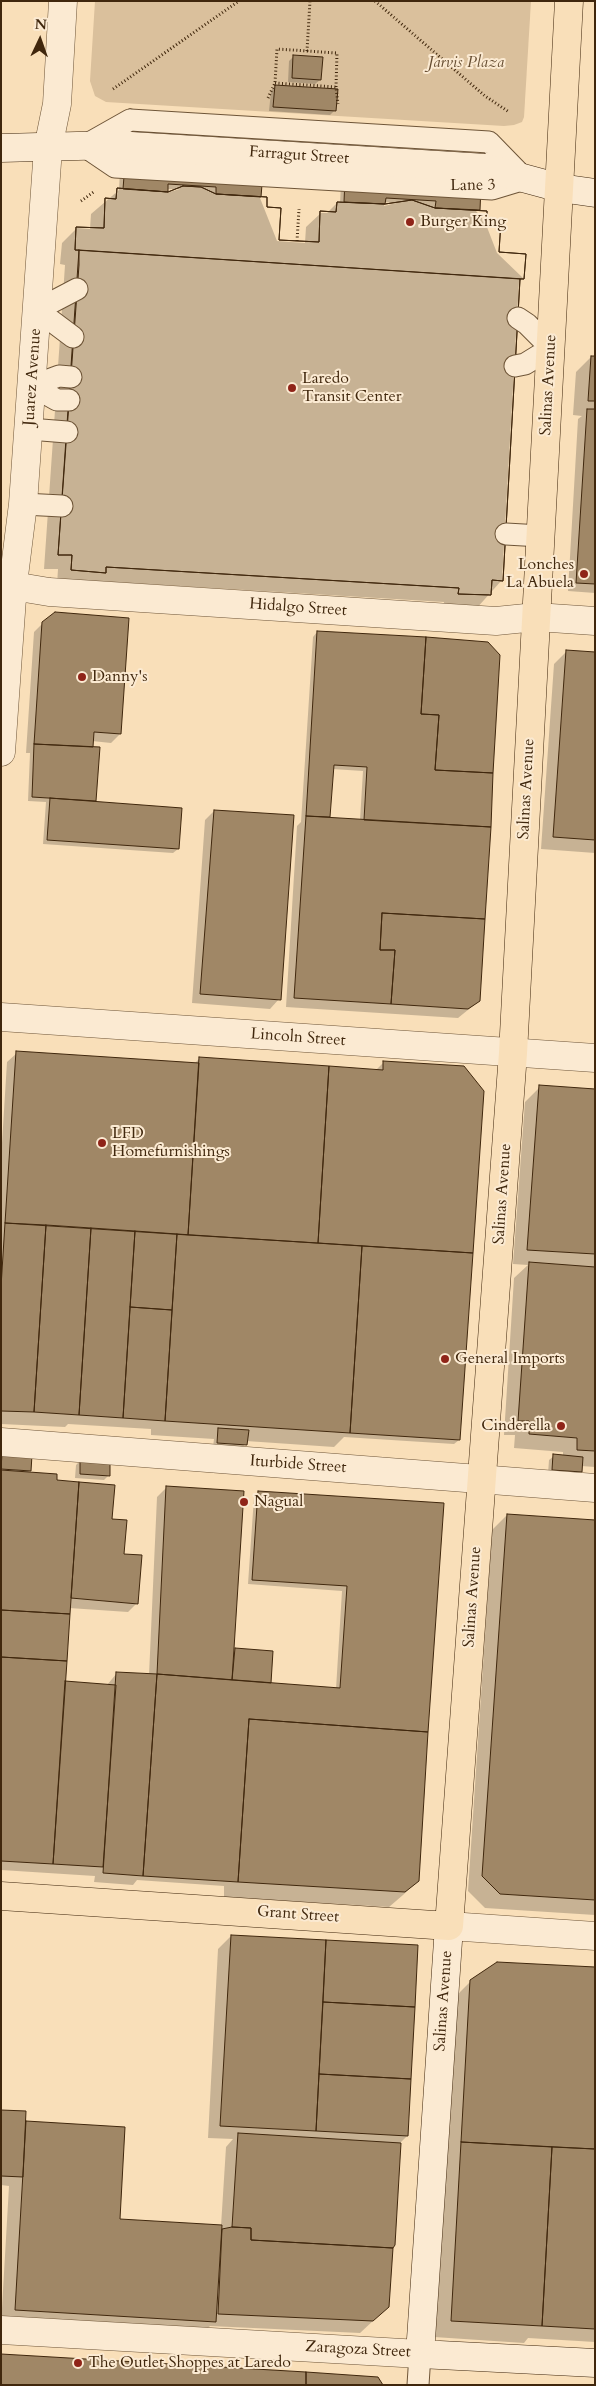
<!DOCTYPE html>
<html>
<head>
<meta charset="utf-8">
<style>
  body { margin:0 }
  #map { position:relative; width:596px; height:2386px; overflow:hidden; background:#f9dfb9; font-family:Cardo,serif }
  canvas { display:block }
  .frame { position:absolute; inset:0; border:2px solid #40270d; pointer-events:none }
  .north { position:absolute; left:15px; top:15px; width:50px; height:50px; -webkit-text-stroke:4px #fbead2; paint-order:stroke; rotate:3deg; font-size:14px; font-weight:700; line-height:20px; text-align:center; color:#40270d }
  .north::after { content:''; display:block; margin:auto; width:18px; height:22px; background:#40270d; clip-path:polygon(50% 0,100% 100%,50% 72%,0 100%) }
</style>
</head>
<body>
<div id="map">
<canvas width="596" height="2386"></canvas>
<div class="frame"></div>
<div class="north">N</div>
</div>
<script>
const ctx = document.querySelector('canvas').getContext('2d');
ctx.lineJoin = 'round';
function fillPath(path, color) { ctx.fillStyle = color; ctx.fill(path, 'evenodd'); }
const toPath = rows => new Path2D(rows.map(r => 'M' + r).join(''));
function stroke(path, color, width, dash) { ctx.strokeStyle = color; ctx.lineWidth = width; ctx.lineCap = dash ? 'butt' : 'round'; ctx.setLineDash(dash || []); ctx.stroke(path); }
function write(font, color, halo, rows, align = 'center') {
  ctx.font = font + ' Cardo,serif'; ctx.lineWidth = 4; ctx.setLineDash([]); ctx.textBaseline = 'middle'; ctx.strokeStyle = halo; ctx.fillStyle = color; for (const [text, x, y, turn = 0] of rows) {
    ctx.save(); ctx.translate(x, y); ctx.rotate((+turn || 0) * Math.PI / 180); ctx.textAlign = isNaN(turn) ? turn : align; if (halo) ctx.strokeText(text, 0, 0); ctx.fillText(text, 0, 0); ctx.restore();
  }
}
fillPath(toPath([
  [95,1,531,1,524,117,522,122,514,125,504,126,106,102,95,96,90,81]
]), '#dac09c');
fillPath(toPath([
  [294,56,320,80,315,84,288,82,289,61],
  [275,86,335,110,330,115,269,111,271,91],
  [120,170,261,173,260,198,277,241,305,243,306,227,321,213,327,213,337,203,340,203,341,184,346,179,478,209,476,211,485,222,497,253,523,278,519,282,502,580,475,610,444,608,444,602,96,581,90,587,57,585,58,569,44,569,64,280,65,265,60,264,62,243,77,228,90,229,91,214,119,190],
  [166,189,180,189,166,193],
  [384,202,396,203,384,206],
  [591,357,595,358,595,593,568,591,578,419,582,416,573,415,576,372],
  [43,623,120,734,111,743,92,741,92,747,98,748,94,802,178,849,173,853,43,844,46,802,28,801,30,753,26,753,34,632],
  [317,632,479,1001,458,1018,286,1007,297,826,301,822,313,637],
  [332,769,363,771,360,820,327,818],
  [567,651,595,653,595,853,541,849,554,664],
  [214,811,279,999,270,1009,192,1003,205,820],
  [17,1053,194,1064,200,1058,375,1071,384,1062,483,1091,459,1440,454,1444,344,1437,334,1447,246,1441,242,1449,213,1447,214,1439,151,1435,151,1429,68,1424,65,1427,1,1424,1,1159,7,1062],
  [540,1087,595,1091,595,1467,581,1466,581,1471,576,1476,548,1474,549,1460,554,1456,563,1456,563,1452,514,1448,515,1435,504,1435,514,1278,528,1265,513,1264,525,1102],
  [3,1455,30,1470,27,1473,55,1481,111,1521,137,1603,128,1612,69,1608,64,1682,107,1685,117,1673,149,1675,157,1497,166,1488,233,1652,235,1650,270,1684,336,1689,342,1591,248,1584,254,1497,259,1492,442,1505,418,1880,403,1895,389,1907,224,1897,224,1886,137,1880,133,1885,94,1882,95,1876,1,1870],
  [81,1460,108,1476,104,1480,75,1478,76,1465],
  [507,1515,595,1521,595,1915,485,1908,468,1891,492,1530],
  [231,1936,417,1946,407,2136,398,2145,388,2307,360,2333,210,2326,200,2336,1,2325,9,2186,1,2185,1,2111,25,2122,124,2128,119,2220,221,2226,226,2147,233,2139,208,2138,218,1949],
  [595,1969,595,2342,528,2338,524,2343,434,2337,456,1996,471,1981]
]), '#0003');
const building = toPath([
  [293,55,323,57,321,80,292,78,293,55],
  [275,85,338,89,336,111,273,107,275,85],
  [125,164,263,172,261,197,216,194,216,187,168,184,168,192,123,189,125,164],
  [345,178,481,186,480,210,435,208,436,201,386,198,385,204,344,202,345,178],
  [183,186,201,187,216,194,267,197,267,207,281,208,279,240,319,242,320,211,336,212,337,202,385,204,412,200,435,208,487,211,487,221,501,221,499,252,526,254,524,279,520,279,503,581,492,580,491,595,458,594,459,588,106,567,106,573,71,570,72,555,58,555,79,265,79,250,75,250,76,227,104,228,105,198,116,199,117,188,168,192,183,186],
  [183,186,201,187,216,194,267,197,267,207,281,208,279,240,319,242,320,211,336,212,337,202,385,204,412,200,435,208,487,211,487,221,501,221,499,252,526,254,524,279,75,250,76,227,104,228,105,198,116,199,117,188,168,192,183,186],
  [79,250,520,279,503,581,492,580,491,595,458,594,459,588,106,567,106,573,71,570,72,555,58,555,79,250],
  [591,356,595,356,595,401,588,401,591,356],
  [587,409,595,409,595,584,576,583,587,409],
  [55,612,129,618,121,734,94,732,93,747,34,744,42,622,55,612],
  [317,631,426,637,421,714,439,715,435,770,493,773,491,827,364,820,367,767,334,765,330,817,306,816,317,631],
  [426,637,488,642,500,655,493,773,435,770,439,715,421,714,426,637],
  [566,650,595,652,595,840,553,837,566,650],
  [34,744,100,747,96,801,32,797,34,744],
  [50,798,182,808,179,849,47,840,50,798],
  [214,810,294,815,281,1000,200,994,214,810],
  [306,816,491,827,485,919,382,913,380,950,395,950,391,1004,294,998,306,816],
  [382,913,485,919,480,1001,468,1009,391,1004,395,950,380,950,382,913],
  [16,1051,199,1063,188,1235,5,1223,16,1051],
  [199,1057,329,1066,318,1243,188,1235,199,1057],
  [383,1061,464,1066,484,1091,473,1253,318,1243,329,1066,383,1070,383,1061],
  [539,1085,595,1089,595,1254,527,1250,539,1085],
  [5,1223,46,1225,34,1412,1,1411,1,1287,5,1223],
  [46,1225,91,1228,79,1415,34,1412,46,1225],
  [91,1228,135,1231,123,1418,79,1415,91,1228],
  [135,1231,177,1234,172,1310,130,1307,135,1231],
  [177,1234,362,1246,350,1433,165,1421,177,1234],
  [362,1246,473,1253,460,1440,350,1433,362,1246],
  [529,1262,595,1267,595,1451,577,1450,577,1438,529,1434,529,1421,518,1421,529,1262],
  [130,1307,172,1310,165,1421,123,1418,130,1307],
  [218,1428,249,1430,247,1445,217,1443,218,1428],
  [2,1453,32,1455,31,1471,1,1469,2,1453],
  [553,1454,583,1457,582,1472,552,1470,553,1454],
  [80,1459,110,1461,110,1476,80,1474,80,1459],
  [1,1470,57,1474,57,1480,79,1482,70,1614,1,1610,1,1470],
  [79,1482,115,1485,112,1519,127,1520,124,1554,142,1555,138,1604,71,1598,79,1482],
  [166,1486,244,1491,232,1680,157,1674,166,1486],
  [258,1491,444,1503,428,1732,249,1719,238,1882,143,1876,157,1674,340,1688,347,1586,252,1580,258,1491],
  [507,1514,595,1520,595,1900,500,1894,482,1876,507,1514],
  [1,1610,70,1614,67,1661,1,1657,1,1610],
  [235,1648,273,1651,271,1683,232,1680,235,1648],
  [1,1657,67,1661,53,1864,1,1861,1,1657],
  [116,1672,157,1674,143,1876,103,1873,116,1672],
  [65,1681,116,1685,103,1867,53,1864,65,1681],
  [249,1719,428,1732,419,1881,405,1892,238,1882,249,1719],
  [231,1935,326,1940,316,2131,220,2126,231,1935],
  [326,1940,418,1945,415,2007,323,2002,326,1940],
  [497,1962,595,1967,595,2149,461,2142,470,1980,497,1962],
  [323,2002,415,2007,411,2079,319,2074,323,2002],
  [319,2074,411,2079,408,2136,316,2131,319,2074],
  [1,2110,26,2111,23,2177,1,2176,1,2110],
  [26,2121,125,2127,120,2219,222,2225,216,2322,15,2310,26,2121],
  [238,2133,401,2143,395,2245,393,2248,251,2240,251,2228,232,2227,238,2133],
  [461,2142,552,2147,542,2326,451,2321,461,2142],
  [552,2147,595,2149,595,2329,542,2326,552,2147],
  [232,2227,251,2228,251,2240,393,2248,389,2307,373,2321,218,2314,222,2229,232,2227],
  [1,2354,306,2372,306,2385,1,2385,1,2354],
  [306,2372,378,2377,383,2385,306,2385,306,2372]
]);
fillPath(building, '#a08766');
stroke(building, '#40270d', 1);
const lane = toPath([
  [130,120,489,142,525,179,492,189,115,167,84,146,130,120],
  [73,337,37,310,77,289],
  [515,366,525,364,551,348,527,324,518,318],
  [32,386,59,376,71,377],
  [32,386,57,400,69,400],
  [29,429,67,432],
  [23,504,62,506],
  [506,534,541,536],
  [418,2385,420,2354]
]);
const street = toPath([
  [1,584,49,592,496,621,536,617,595,621],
  [1,752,13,584,23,504,48,148,57,104,63,1],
  [1,1017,595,1058],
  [1,1442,595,1488],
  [449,1926,595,1936],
  [1,2330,420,2354]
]);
const secondary = toPath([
  [1,148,115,145,486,168,560,188,595,193],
  [449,1926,420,2354,595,2363]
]);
const primary = toPath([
  [1,1896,449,1926,513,1053,569,1]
]);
stroke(lane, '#6e5538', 23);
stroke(street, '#6e5538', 29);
stroke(secondary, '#40270d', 29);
stroke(primary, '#40270d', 29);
stroke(toPath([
  [375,1,485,96,509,112],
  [307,51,337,53,336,87,338,104],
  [275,83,336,87],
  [113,89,239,1],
  [268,98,275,83,277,49,307,51,310,1],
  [81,201,95,191],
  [297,241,299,209]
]), '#40270d', 3, [1, 2.5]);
stroke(lane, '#fbead2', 21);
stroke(street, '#fbead2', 28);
stroke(secondary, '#fbead2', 28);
stroke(primary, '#f9dfb9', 28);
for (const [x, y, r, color] of [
  [410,222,5,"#8f2418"],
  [292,388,5,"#8f2418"],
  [584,574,5,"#8f2418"],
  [82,677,5,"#8f2418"],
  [102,1143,5,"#8f2418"],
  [445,1359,5,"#8f2418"],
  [561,1426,5,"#8f2418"],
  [244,1502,5,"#8f2418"],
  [78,2363,5,"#8f2418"]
]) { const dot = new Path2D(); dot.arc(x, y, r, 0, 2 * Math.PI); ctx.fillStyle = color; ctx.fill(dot); stroke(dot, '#fbead2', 2); }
write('italic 16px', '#664d31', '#fbead2', [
  ["Jarvis Plaza",466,63]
]);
write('16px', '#40270d', '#fbead2', [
  ["Farragut Street",299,156,4],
  ["Lane 3",473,186,-1],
  ["Juarez Avenue",33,377,-86],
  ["Salinas Avenue",549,385,-87],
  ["Hidalgo Street",298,608,4],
  ["Salinas Avenue",527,789,-87],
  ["Lincoln Street",298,1038,4],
  ["Salinas Avenue",503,1194,-86],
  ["Iturbide Street",298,1465,4],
  ["Salinas Avenue",473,1597,-86],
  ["Grant Street",298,1915,4],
  ["Salinas Avenue",444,2001,-86],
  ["Zaragoza Street",358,2350,3]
]);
write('16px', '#40270d', '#fbead2', [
  ["Burger King",420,222],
  ["Laredo",302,379],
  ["Transit Center",302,397],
  ["Lonches",574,565,"right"],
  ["La Abuela",574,583,"right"],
  ["Danny's",92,677],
  ["LFD",112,1134],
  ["Homefurnishings",112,1152],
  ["General Imports",455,1359],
  ["Cinderella",551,1426,"right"],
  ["Nagual",254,1502],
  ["The Outlet Shoppes at Laredo",88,2363]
], 'left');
</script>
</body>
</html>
